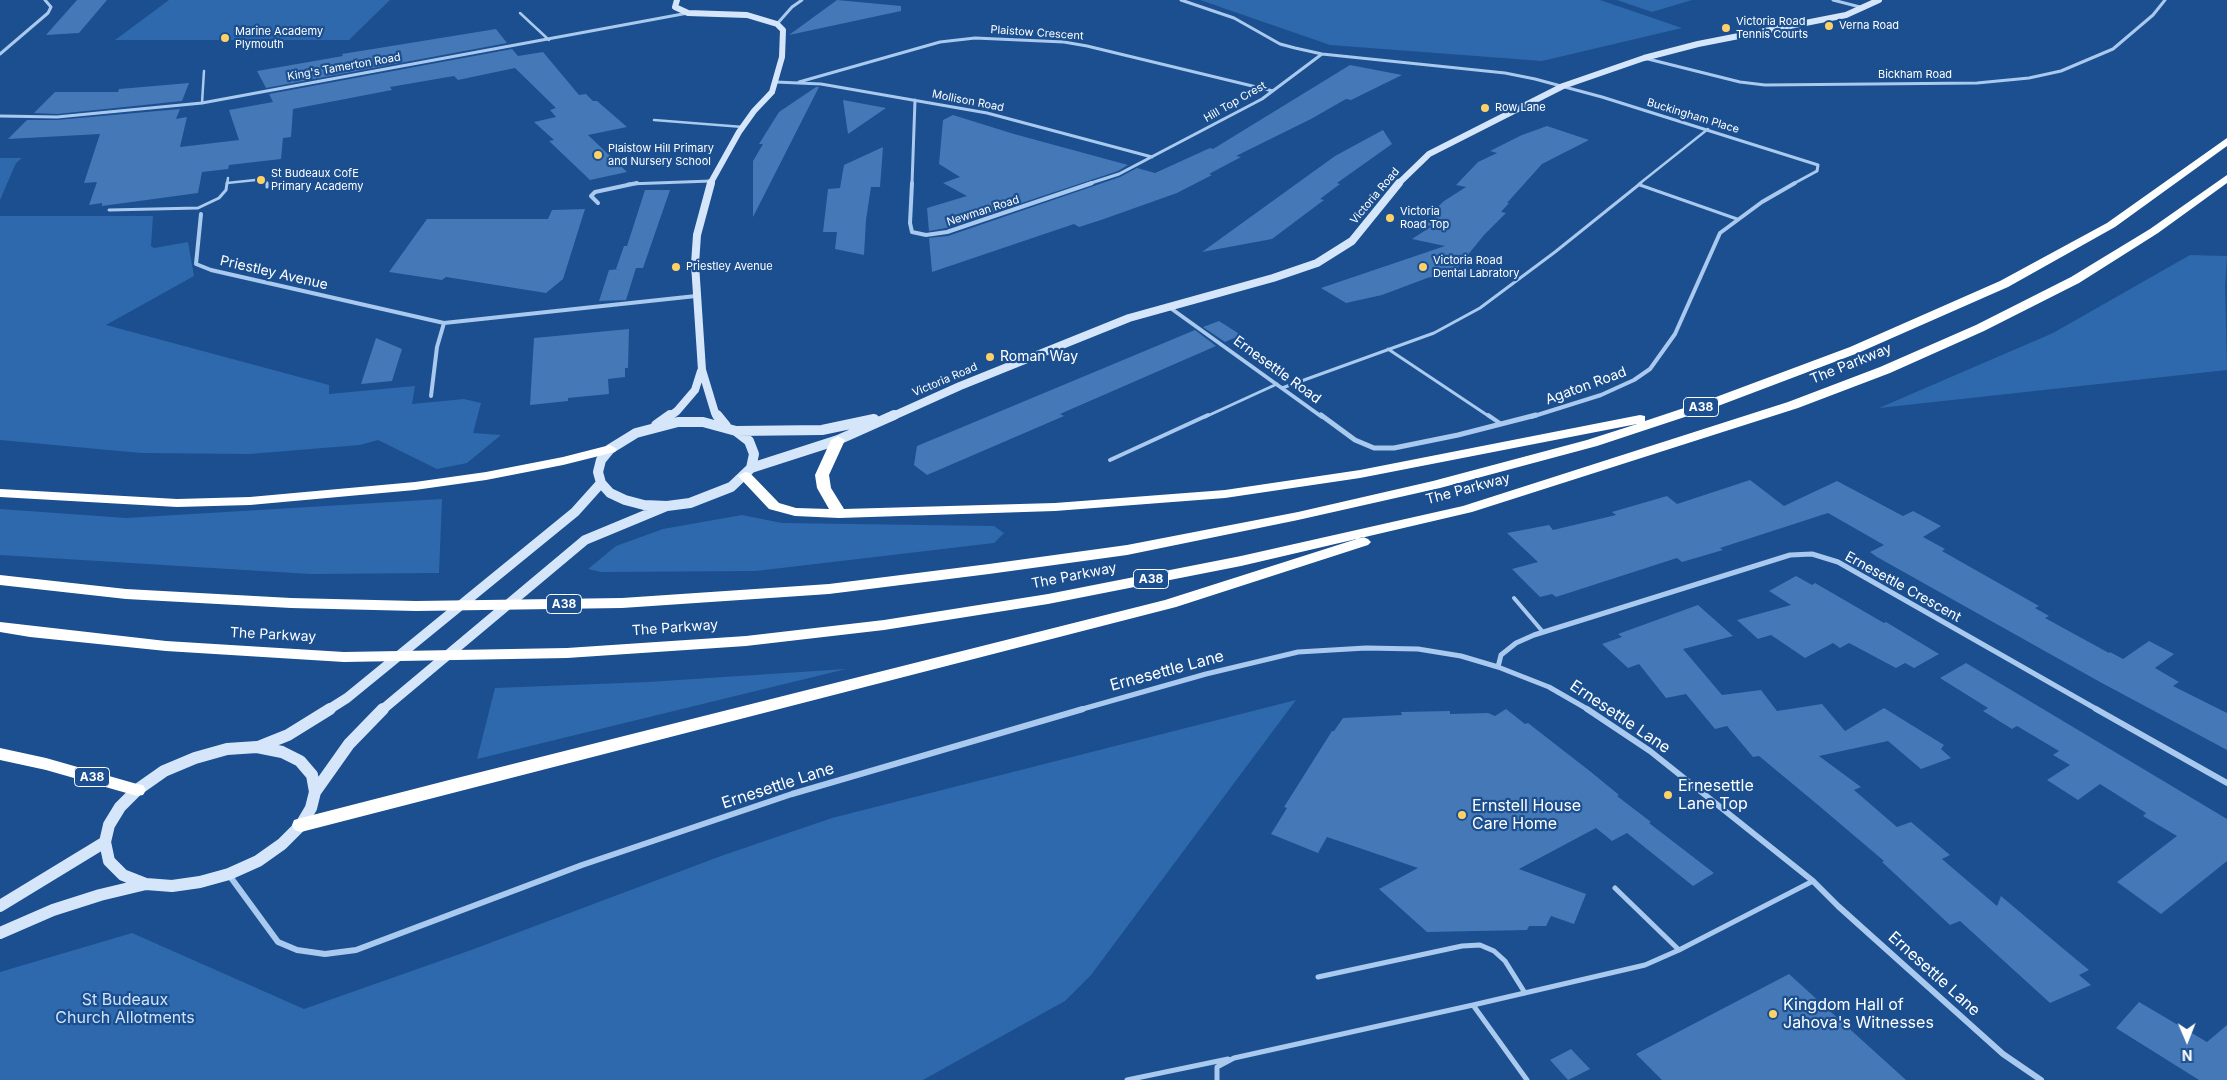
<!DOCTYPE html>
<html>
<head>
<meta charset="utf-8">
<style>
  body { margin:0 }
  #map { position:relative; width:2227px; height:1080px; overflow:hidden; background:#1b4f8f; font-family:Inter,sans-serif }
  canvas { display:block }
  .north { position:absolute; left:2162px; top:1015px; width:50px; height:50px; -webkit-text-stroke:4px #1b4f8f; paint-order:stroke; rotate:179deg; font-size:14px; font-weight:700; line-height:20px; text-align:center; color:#fff }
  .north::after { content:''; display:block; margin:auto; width:18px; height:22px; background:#fff; clip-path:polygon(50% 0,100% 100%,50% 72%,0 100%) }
</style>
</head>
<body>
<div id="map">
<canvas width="2227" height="1080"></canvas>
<div class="north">N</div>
</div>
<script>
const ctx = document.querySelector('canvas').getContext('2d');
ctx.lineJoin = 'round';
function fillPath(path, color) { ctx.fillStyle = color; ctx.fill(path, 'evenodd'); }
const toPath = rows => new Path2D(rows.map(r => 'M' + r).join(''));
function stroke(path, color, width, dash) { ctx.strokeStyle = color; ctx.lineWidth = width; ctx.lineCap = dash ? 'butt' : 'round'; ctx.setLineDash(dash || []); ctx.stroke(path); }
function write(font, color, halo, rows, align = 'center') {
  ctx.font = font + ' Inter,sans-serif'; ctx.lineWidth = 4.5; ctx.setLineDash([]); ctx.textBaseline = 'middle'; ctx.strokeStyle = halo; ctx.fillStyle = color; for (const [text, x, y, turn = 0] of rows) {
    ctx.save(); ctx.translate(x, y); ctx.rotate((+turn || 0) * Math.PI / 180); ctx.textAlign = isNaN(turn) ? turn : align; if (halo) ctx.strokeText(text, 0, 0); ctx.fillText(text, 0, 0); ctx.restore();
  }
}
fillPath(toPath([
  [169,0,390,0,349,40,115,40],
  [1200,0,1600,0,1682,28,1542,61,1330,45],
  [1617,0,1692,0,1652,12],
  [0,158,22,158,16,163,0,200],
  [0,216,153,216,151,246,154,248,188,242,194,276,106,325,329,385,329,394,415,386,412,404,464,399,481,403,473,433,501,435,467,463,437,469,378,440,360,445,249,454,141,453,0,440],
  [2190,255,2227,256,2225,286,2227,370,1879,408,2053,333],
  [442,499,439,573,310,574,0,555,0,509,126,518],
  [742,515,782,523,994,526,1004,533,994,543,756,571,601,572,588,569,616,546,663,529],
  [846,669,477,759,495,688,648,682],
  [1296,700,1091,975,1065,1001,923,1080,0,1080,0,972,132,933,304,1009,474,949,721,856,832,818]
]), '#2e69ad');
fillPath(toPath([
  [77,0,107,0,79,33,46,35],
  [837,0,901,6,901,11,789,35],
  [496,29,507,43,266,88,257,71,343,56,342,54],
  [512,49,518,56,543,52,579,95,586,94,593,101,597,101,627,127,588,135,627,172,590,180,549,141,554,140,534,122,556,117,550,110,556,108,515,68,458,80,454,76,390,87,392,90,293,109,291,137,283,138,281,159,229,165,228,169,202,172,198,193,102,206,102,203,89,205,97,182,84,183,100,134,8,139,27,120,57,120,180,109,176,119,187,117,180,147,239,140,229,110,273,102,269,94],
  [1350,65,1402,75,1351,100,1346,99,1311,119,1236,156,1241,157,1209,174,1212,175,1177,193,1101,220,1079,227,1074,224,932,272,929,238,948,236,1120,177,1137,168,1155,173,1210,148,1213,149],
  [189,83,182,101,57,114,34,113,55,92,118,92,119,89],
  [816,87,819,87,753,217,753,161,763,144,759,144,779,112],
  [843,100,886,108,848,134],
  [953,115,1014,134,1128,165,1118,171,946,228,929,231,927,208,967,196,943,183,960,177,939,164,943,120],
  [1547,126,1589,140,1542,164,1507,203,1509,203,1501,212,1506,213,1484,235,1454,272,1439,271,1433,278,1430,277,1382,295,1346,303,1321,288,1445,246,1412,239,1432,226,1424,225,1436,217,1430,214,1444,201,1466,187,1456,185,1478,162,1497,153,1490,151,1522,135],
  [1383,130,1392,144,1337,183,1340,184,1320,199,1324,200,1272,239,1202,252,1335,156],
  [883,147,880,187,871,187,866,220,864,255,835,249,837,232,823,232,828,189,840,188,844,165],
  [645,190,670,190,643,268,636,268,626,300,599,301,609,270,620,269,616,269,624,246,627,246],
  [585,209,563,279,546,293,446,277,442,280,389,272,427,219,548,219,552,210],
  [1219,321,1241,335,1225,342,1203,327],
  [629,329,628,368,625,368,625,377,608,379,609,394,568,398,568,401,530,405,534,338],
  [1195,330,1216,346,1060,414,1064,416,927,475,914,465,917,446],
  [376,338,402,349,392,381,361,384],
  [1750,480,1784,506,1837,481,1903,516,1913,511,1941,526,1923,537,1945,549,1942,551,2039,606,2035,608,2049,616,2045,618,2109,653,2110,652,2123,659,2149,641,2174,654,2155,668,2179,682,2173,686,2227,713,2227,750,2100,682,1877,557,1870,552,1884,545,1828,513,1720,548,1723,550,1682,562,1677,558,1556,597,1552,594,1540,597,1512,569,1538,562,1507,533,1549,525,1553,530,1616,515,1612,512,1667,496,1677,504],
  [1796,576,1812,585,1815,583,1884,623,1886,622,1939,654,1914,668,1905,663,1896,668,1849,643,1840,648,1833,643,1805,658,1771,635,1758,639,1737,620,1791,605,1769,591],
  [1698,605,1733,636,1683,649,1722,695,1761,690,1777,711,1822,704,1845,731,1884,708,1944,745,1941,749,1951,758,1921,769,1888,741,1819,756,1861,787,1854,790,1897,827,1911,822,1950,855,1942,859,1997,906,2001,896,2060,946,2089,970,2079,975,2091,985,2050,1003,1960,921,1950,925,1882,862,1884,861,1818,805,1759,756,1753,757,1727,726,1715,729,1686,694,1666,698,1639,664,1628,668,1602,644,1622,637,1618,634],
  [1966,663,2227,819,2227,861,2161,914,2117,882,2177,836,2143,816,2146,813,2100,784,2078,800,2047,780,2070,765,2053,755,2059,751,2017,726,2012,729,1983,711,1988,708,1940,678],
  [1506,709,1525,724,1528,723,1591,772,1619,795,1617,796,1651,822,1649,823,1714,873,1693,886,1627,833,1612,841,1596,828,1519,869,1586,894,1574,924,1551,916,1546,926,1529,926,1527,930,1427,932,1379,889,1418,868,1327,837,1318,853,1271,834,1287,808,1284,807,1332,731,1334,731,1343,718,1402,715,1401,712,1450,711,1450,714,1488,713,1495,716],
  [1789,974,1906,1080,1662,1080,1636,1054],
  [2139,1002,2207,1042,2227,1025,2227,1080,2199,1080,2116,1028],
  [1571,1049,1590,1069,1568,1080,1550,1060]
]), '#4478b7');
stroke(toPath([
  [520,13,549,40],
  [202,103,204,71],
  [654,120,743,127],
  [227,183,265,179,267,184],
  [227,184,228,178],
  [1639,184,1708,129]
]), '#a9c9ee', 2.5);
stroke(toPath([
  [267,183,267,187],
  [1640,185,1737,219],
  [109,210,198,208,219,198,226,190,227,183],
  [1388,349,1490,417],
  [1282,388,1434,333,1480,308,1555,252,1641,183],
  [1205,417,1277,384]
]), '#a9c9ee', 3);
stroke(toPath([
  [1488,415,1501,424],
  [1110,460,1208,415],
  [1514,598,1543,632]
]), '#a9c9ee', 4);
stroke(toPath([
  [1615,888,1679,950],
  [1318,977,1462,946,1480,945,1494,951,1505,961,1525,993],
  [1127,1080,1228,1059],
  [1217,1080,1217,1067,1234,1058,1473,1005],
  [1527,1080,1473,1005,1645,965,1679,950,1813,881]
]), '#a9c9ee', 5);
stroke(toPath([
  [1181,0,1234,18,1280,44,1295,48,1322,54,1505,73,1535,79,1602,97,1818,165,1817,171,1793,184],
  [1833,0,1864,8],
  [777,24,792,7,802,0],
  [0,54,48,13,51,7,45,0],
  [1644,58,1740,82,1765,85,1977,83,2029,78,2061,71,2113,49,2153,15,2165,0],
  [776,82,821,84,987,113,1152,157],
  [799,82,940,42,975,38,1064,42,1087,46,1273,91],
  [0,116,57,117,202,103,688,13],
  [628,184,711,181],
  [912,184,915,100],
  [1088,184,1119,174,1262,99,1322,54]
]), '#a9c9ee', 3);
stroke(toPath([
  [912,183,910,223,912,232,926,235,947,232,1092,183],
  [598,203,591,196,595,192,637,183],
  [201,214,196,264,211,270,444,323,696,296],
  [1169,307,1322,417],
  [431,396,437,347,444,323],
  [1531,417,1601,395,1634,380,1650,369,1675,334,1720,233,1762,202,1795,183]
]), '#a9c9ee', 4);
stroke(toPath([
  [1321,415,1355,440,1374,448,1394,448,1458,435,1536,415],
  [1498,667,1501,655,1516,643,1534,635,1790,555,1812,554,1838,562,2098,710],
  [1079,710,1206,674,1298,652,1366,648,1418,649,1461,656,1498,667,1549,687,1589,710]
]), '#a9c9ee', 5);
stroke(toPath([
  [1587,709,1650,751,1813,881,1838,906,2003,1054,2041,1080],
  [2096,709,2227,783],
  [229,875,278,942,297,950,325,954,356,950,582,865,792,794,1083,709]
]), '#a9c9ee', 6);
stroke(toPath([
  [677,0,675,7,688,13,747,15,777,24,783,30,782,57,772,92,754,111,739,132,710,184],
  [1398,184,1429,154,1563,86,1644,58,1698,44,1846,15,1879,0]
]), '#d6e6fa', 6);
stroke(toPath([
  [711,183,697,235,695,264,702,370,715,413,718,417],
  [669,417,677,411,695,390,701,371],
  [891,417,960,386,1129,318,1273,278,1317,263,1352,241,1399,183]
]), '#d6e6fa', 8);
stroke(toPath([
  [717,415,726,426],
  [678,422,703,422,736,431,749,441,754,454,751,468,731,487,690,503,667,506,644,505,625,500,610,493,601,483,598,472,601,460,610,449,636,433,678,422],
  [656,425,670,415],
  [736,431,822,430,874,419],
  [751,468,838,440,894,415],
  [328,710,347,698,575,512,601,483],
  [382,710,585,540,667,506]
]), '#d6e6fa', 10);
stroke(toPath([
  [257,747,282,752,300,761,312,775,315,792,311,808,301,825,282,844,258,861,229,874,200,882,172,886,146,884,123,875,109,861,105,842,109,825,120,807,137,790,164,771,195,758,227,749,257,747],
  [258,747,288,735,330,709],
  [315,792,349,744,383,709],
  [0,906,105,842],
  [0,933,53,910,100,895,146,884]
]), '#d6e6fa', 12);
fillPath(toPath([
  [2227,138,2227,146,2115,227,2008,287,1858,353,1718,406,1597,446,1440,488,1298,520,1127,555,989,574,829,594,622,608,416,611,291,608,126,599,0,585,0,575,126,589,291,598,416,601,622,598,829,584,989,564,1127,545,1298,512,1433,481,1587,440,1637,424,1360,478,1225,498,1055,511,839,518,795,516,769,509,738,476,745,472,750,473,779,503,796,508,829,509,817,488,815,475,831,440,838,436,845,440,829,475,831,488,844,509,1055,503,1225,490,1360,470,1640,415,1645,416,1645,421,1708,400,1850,347,2000,281,2107,223,2227,138],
  [2227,175,2227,183,2158,233,2079,283,1984,331,1890,373,1798,408,1472,512,1241,566,1048,604,884,630,746,646,567,658,344,662,166,651,30,637,0,632,0,622,166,641,344,652,567,648,746,636,884,620,1048,594,1241,556,1463,506,1788,402,1880,367,1976,325,2071,277,2150,229,2227,175],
  [610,445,617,449,615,452,563,465,486,480,415,490,250,505,177,507,0,497,0,489,177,499,250,497,415,482,486,472,563,457,610,445],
  [1363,537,1368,539,1371,542,1368,545,1176,607,301,832,294,830,292,825,294,820,301,818,453,779,1165,600,1363,537],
  [0,748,46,758,137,784,143,785,146,790,143,795,137,796,46,770,0,760,0,748]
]), '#fff');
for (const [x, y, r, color] of [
  [1829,26,5,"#ffd166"],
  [1726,28,5,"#ffd166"],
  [225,38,5,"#ffd166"],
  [1485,108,5,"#ffd166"],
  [598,155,5,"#ffd166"],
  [261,180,5,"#ffd166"],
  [1390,218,5,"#ffd166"],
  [676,267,5,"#ffd166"],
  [1423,267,5,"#ffd166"],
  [990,357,5,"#ffd166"],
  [1668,795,5,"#ffd166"],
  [1462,815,5,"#ffd166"],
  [1773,1014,5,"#ffd166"]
]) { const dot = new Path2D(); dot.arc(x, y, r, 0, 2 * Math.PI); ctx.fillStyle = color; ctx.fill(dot); stroke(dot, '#1b4f8f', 2); }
write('11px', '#fff', '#1b4f8f', [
  ["Victoria Road",1736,22],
  ["Tennis Courts",1736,35],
  ["Verna Road",1839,26],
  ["Marine Academy",235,32],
  ["Plymouth",235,45],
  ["Row Lane",1495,108],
  ["Plaistow Hill Primary",608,149],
  ["and Nursery School",608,162],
  ["St Budeaux CofE",271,174],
  ["Primary Academy",271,187],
  ["Victoria",1400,212],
  ["Road Top",1400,225],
  ["Victoria Road",1433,261],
  ["Dental Labratory",1433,274],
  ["Priestley Avenue",686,267]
], 'left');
write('11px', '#fff', '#1b4f8f', [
  ["Plaistow Crescent",1037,33,4],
  ["King's Tamerton Road",344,67,-10],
  ["Bickham Road",1915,75],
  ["Mollison Road",968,101,11],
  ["Hill Top Crest",1235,102,-30],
  ["Buckingham Place",1693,116,17],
  ["Victoria Road",1375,196,-50],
  ["Newman Road",983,211,-18],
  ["Victoria Road",945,380,-23]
]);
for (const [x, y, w] of [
  [1701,407,35],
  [1151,579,35],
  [564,604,35],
  [92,777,35]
]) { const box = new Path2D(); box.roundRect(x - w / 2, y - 9.5, w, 19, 4); ctx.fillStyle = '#1b4f8f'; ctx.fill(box); stroke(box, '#fff', 1); }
write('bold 12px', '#fff', null, [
  ["A38",1701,407],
  ["A38",1151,579],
  ["A38",564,604],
  ["A38",92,777]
]);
write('14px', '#fff', '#1b4f8f', [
  ["Priestley Avenue",274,273,13],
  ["The Parkway",1851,364,-22],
  ["Ernesettle Road",1277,370,36],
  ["Agaton Road",1586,386,-20],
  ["The Parkway",1468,489,-15],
  ["The Parkway",1074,576,-11],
  ["Ernesettle Crescent",1903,587,29],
  ["The Parkway",675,628,-4],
  ["The Parkway",273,635,3]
]);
write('14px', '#fff', '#1b4f8f', [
  ["Roman Way",1000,357]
], 'left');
write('16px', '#fff', '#1b4f8f', [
  ["Ernesettle Lane",1167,671,-15],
  ["Ernesettle Lane",1620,717,34],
  ["Ernesettle Lane",778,786,-18],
  ["Ernesettle Lane",1934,974,42]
]);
write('16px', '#fff', '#1b4f8f', [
  ["Ernesettle",1678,786],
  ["Lane Top",1678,804],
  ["Ernstell House",1472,806],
  ["Care Home",1472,824],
  ["Kingdom Hall of",1783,1005],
  ["Jahova's Witnesses",1783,1023]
], 'left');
write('16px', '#cfe3fa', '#1b4f8f', [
  ["St Budeaux",125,1000],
  ["Church Allotments",125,1018]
]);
</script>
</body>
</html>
